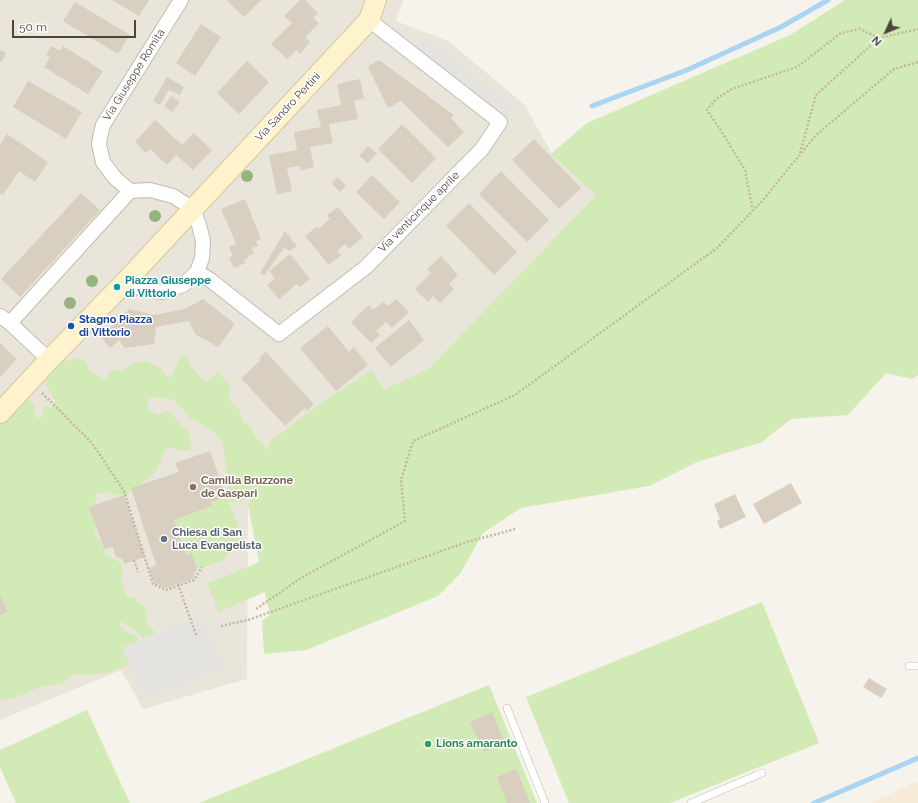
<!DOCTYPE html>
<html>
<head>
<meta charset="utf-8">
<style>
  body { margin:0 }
  #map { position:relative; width:918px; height:803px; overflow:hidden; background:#f6f3ec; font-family:Raleway,sans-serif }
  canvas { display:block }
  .north { position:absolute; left:866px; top:12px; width:40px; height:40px; -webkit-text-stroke:3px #fff; paint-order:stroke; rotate:226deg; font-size:11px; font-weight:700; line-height:16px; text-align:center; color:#4b4439 }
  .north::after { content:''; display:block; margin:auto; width:14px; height:18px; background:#4b4439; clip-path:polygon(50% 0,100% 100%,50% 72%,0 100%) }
  .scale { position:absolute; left:12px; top:20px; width:124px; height:18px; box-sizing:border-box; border:2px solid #4b4439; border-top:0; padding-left:5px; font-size:12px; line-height:14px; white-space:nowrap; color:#4b4439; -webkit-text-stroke:3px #fff; paint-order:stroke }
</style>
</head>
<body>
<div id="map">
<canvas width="918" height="803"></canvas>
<div class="north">N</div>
<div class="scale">50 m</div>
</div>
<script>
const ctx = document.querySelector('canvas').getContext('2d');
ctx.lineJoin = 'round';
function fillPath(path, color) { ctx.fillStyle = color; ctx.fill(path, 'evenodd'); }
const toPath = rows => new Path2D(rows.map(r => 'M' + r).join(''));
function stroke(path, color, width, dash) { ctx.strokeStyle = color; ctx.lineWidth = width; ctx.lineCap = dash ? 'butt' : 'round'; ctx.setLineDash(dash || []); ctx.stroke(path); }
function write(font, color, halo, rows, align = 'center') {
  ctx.font = font + ' Raleway,sans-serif'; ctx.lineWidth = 3; ctx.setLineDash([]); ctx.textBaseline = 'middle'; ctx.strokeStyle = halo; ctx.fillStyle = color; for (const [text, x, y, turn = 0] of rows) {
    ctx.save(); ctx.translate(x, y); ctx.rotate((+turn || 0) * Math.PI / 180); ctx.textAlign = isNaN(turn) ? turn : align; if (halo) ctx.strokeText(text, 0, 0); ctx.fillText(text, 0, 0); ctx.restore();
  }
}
fillPath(toPath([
  [0,0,403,0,396,21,448,41,524,104,552,154,596,195,428,369,248,505,247,679,143,709,121,670,0,720]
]), '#eae5da');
fillPath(toPath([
  [918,781,918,803,871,803]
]), '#f7ead8');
fillPath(toPath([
  [845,0,918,0,918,375,912,379,886,373,848,415,791,419,762,442,697,462,649,486,521,508,483,533,460,574,438,596,306,650,264,654,262,621,270,615,265,592,219,612,207,584,259,562,248,505,251,497,239,502,229,502,243,538,222,561,197,569,192,553,186,555,174,520,212,506,211,502,224,497,229,487,222,441,209,428,190,418,175,401,162,397,149,398,147,401,148,408,151,411,158,415,166,411,170,412,178,422,190,434,191,446,190,450,185,451,173,448,168,448,164,451,157,470,144,481,136,490,125,495,116,495,108,492,96,495,95,503,99,514,99,523,94,530,107,555,111,558,116,559,121,565,123,574,121,581,127,597,131,597,135,599,144,607,148,624,157,634,146,644,139,633,120,621,119,625,125,631,136,636,139,644,132,663,108,673,87,675,73,674,63,682,55,685,43,686,14,698,0,700,0,416,22,399,30,400,35,407,35,416,39,418,43,417,42,408,46,406,50,408,54,404,55,400,46,385,46,380,49,373,58,363,75,359,84,359,90,370,101,379,106,379,110,371,114,369,122,372,132,363,145,361,160,368,168,378,172,376,179,360,182,357,186,355,191,367,204,381,208,382,217,372,227,382,230,390,229,398,231,402,240,411,243,422,251,427,254,435,267,450,270,441,324,401,372,370,383,390,428,369,596,195,551,154,587,123,790,35],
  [762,602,819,743,670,803,569,803,526,697],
  [489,685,537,803,199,803],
  [87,710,130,803,16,803,0,767,0,750]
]), '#d2eab5');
fillPath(toPath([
  [427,39,512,106,507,116,417,48],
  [200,614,223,667,146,698,122,648]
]), '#e5e3e0');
stroke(toPath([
  [592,106,687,70,781,27,828,0],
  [814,803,918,758]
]), '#a9d4f2', 5);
fillPath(toPath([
  [112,0,149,0,139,16],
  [228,0,261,0,244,17,227,1],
  [300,0,305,0,318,13,313,18,319,23,305,37,310,42,300,54,296,50,287,59,271,44,292,23,284,16],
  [75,2,130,35,118,54,63,21],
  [201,24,221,37,195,76,176,63],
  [52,46,60,51,63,46,103,71,88,94,44,67,50,58,46,55],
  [0,50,6,53,2,61,0,61],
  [379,60,454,115,451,118,464,132,448,147,401,101,388,108,368,67],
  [247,61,269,82,239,114,217,93],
  [167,77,184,87,180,95,169,90,160,105,153,101],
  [360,79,364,99,354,100,358,119,329,124,333,143,310,147,314,167,301,170,300,166,287,168,292,191,277,194,269,155,297,150,294,132,321,127,317,110,341,105,337,84],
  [28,81,82,112,66,139,13,107],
  [171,96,180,102,172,112,164,106],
  [155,120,182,145,194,133,212,150,193,170,176,155,167,165,150,149,146,153,135,142],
  [402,124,436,158,412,183,378,149],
  [7,134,48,162,35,182,19,171,3,195,0,193,0,145],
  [534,139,581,188,559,209,512,160],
  [368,146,377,153,368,163,359,156],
  [501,171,549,220,527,242,479,194],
  [372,175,400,202,384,219,356,192],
  [338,177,346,186,340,192,332,183],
  [81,193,100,210,20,297,1,279],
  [245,199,261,239,256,241,258,246,252,248,254,254,248,256,249,258,244,260,245,263,234,268,229,258,233,256,229,247,236,244,221,209],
  [469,203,517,252,494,275,446,226],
  [338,207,363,237,349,249,345,244,337,251,341,255,329,265,305,236,316,227,318,229,330,219,327,215],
  [285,231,297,246,290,251,284,248,264,276,260,273],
  [290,254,310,279,300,287,297,284,279,299,267,285,275,278,269,271],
  [441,256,458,275,449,284,454,289,440,303,433,296,428,302,415,289,431,273,427,269],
  [203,299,235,324,218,347,195,334,189,321,156,327,154,344,125,348,119,340,110,348,101,338,129,309,154,315,185,309],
  [396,299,409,312,392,328,386,322,376,331,380,335,371,343,351,322,369,305,373,310,383,302,388,306],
  [409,320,424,340,391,367,375,348],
  [328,326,349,352,354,347,368,365,336,391,300,348],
  [0,343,17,359,0,377],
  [266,352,314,404,307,411,305,408,285,426,241,378,261,360,259,358],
  [210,451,226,497,211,502,212,506,174,520,186,555,192,553,197,569,192,579,166,588,154,583,149,568,156,565,131,488,179,472,175,463],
  [791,483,802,503,764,524,753,504],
  [735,494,746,517,720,529,717,521,720,519,714,504],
  [124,495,145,557,124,564,123,559,116,557,113,547,104,549,89,507],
  [0,594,8,612,0,615],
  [869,678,887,689,881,698,863,687],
  [492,712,505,743,484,752,470,722],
  [516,769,530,803,507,803,497,777]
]), '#d8cfc1');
const lane = toPath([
  [909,666,918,666],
  [507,708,545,803],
  [691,803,762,773]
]);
const street = toPath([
  [130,191,115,178,103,162,99,144,101,133,103,125,181,0],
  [197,272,209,279,279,334,366,267,482,149,500,122,369,20],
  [0,316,10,323,49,360],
  [10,323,130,191,150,190,173,196,193,209,199,225,203,241,202,258,197,272,183,285,162,292,140,288,126,281]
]);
const secondary = toPath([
  [0,413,49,360,126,281,369,20,376,0]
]);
stroke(lane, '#c2bbae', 8);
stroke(street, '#c2bbae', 16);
stroke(secondary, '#d6c79b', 22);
stroke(toPath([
  [800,153,816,95,879,38,918,29],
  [753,211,745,170,723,134,707,110,716,99,732,89,797,67,841,33,860,29,879,38],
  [42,393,92,443,124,491,153,584,166,590,194,580,202,567],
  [134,560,138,572],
  [178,584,196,635],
  [256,609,301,578,405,521,401,480,413,441,515,395,717,248,762,201,816,135,894,69,918,62],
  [221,626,248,620,467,542,515,529]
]), '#c4b79f', 2.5, [2, 2]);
stroke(lane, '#fff', 7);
stroke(street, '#fff', 14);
stroke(secondary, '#fff3cd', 20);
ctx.fillStyle = '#97b381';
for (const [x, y] of [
  [247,176],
  [155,216],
  [92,281],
  [70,303]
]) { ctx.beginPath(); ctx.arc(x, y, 6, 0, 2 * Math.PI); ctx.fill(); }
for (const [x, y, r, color] of [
  [117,287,4,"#0f9aa8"],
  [71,326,4,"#1a4fb4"],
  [193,487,4,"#8d6e63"],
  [164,539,4,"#6b7280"],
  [428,744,4,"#2e9e5b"]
]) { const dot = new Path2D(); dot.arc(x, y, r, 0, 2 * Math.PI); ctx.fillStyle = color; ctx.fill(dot); stroke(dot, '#fff', 1.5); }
write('11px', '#4b4439', '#fff', [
  ["Via Giuseppe Romita",134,75,-58],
  ["Via Sandro Pertini",288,107,-47],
  ["Via venticinque aprile",419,212,-45]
]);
write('bold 11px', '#0d838f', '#fff', [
  ["Piazza Giuseppe",125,281],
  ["di Vittorio",125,294]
], 'left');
write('bold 11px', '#164399', '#fff', [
  ["Stagno Piazza",79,320],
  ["di Vittorio",79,333]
], 'left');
write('bold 11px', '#785e54', '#fff', [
  ["Camilla Bruzzone",201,481],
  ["de Gaspari",201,494]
], 'left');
write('bold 11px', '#5b616d', '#fff', [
  ["Chiesa di San",172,533],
  ["Luca Evangelista",172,546]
], 'left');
write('bold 11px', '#27864d', '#fff', [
  ["Lions amaranto",436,744]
], 'left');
</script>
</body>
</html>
